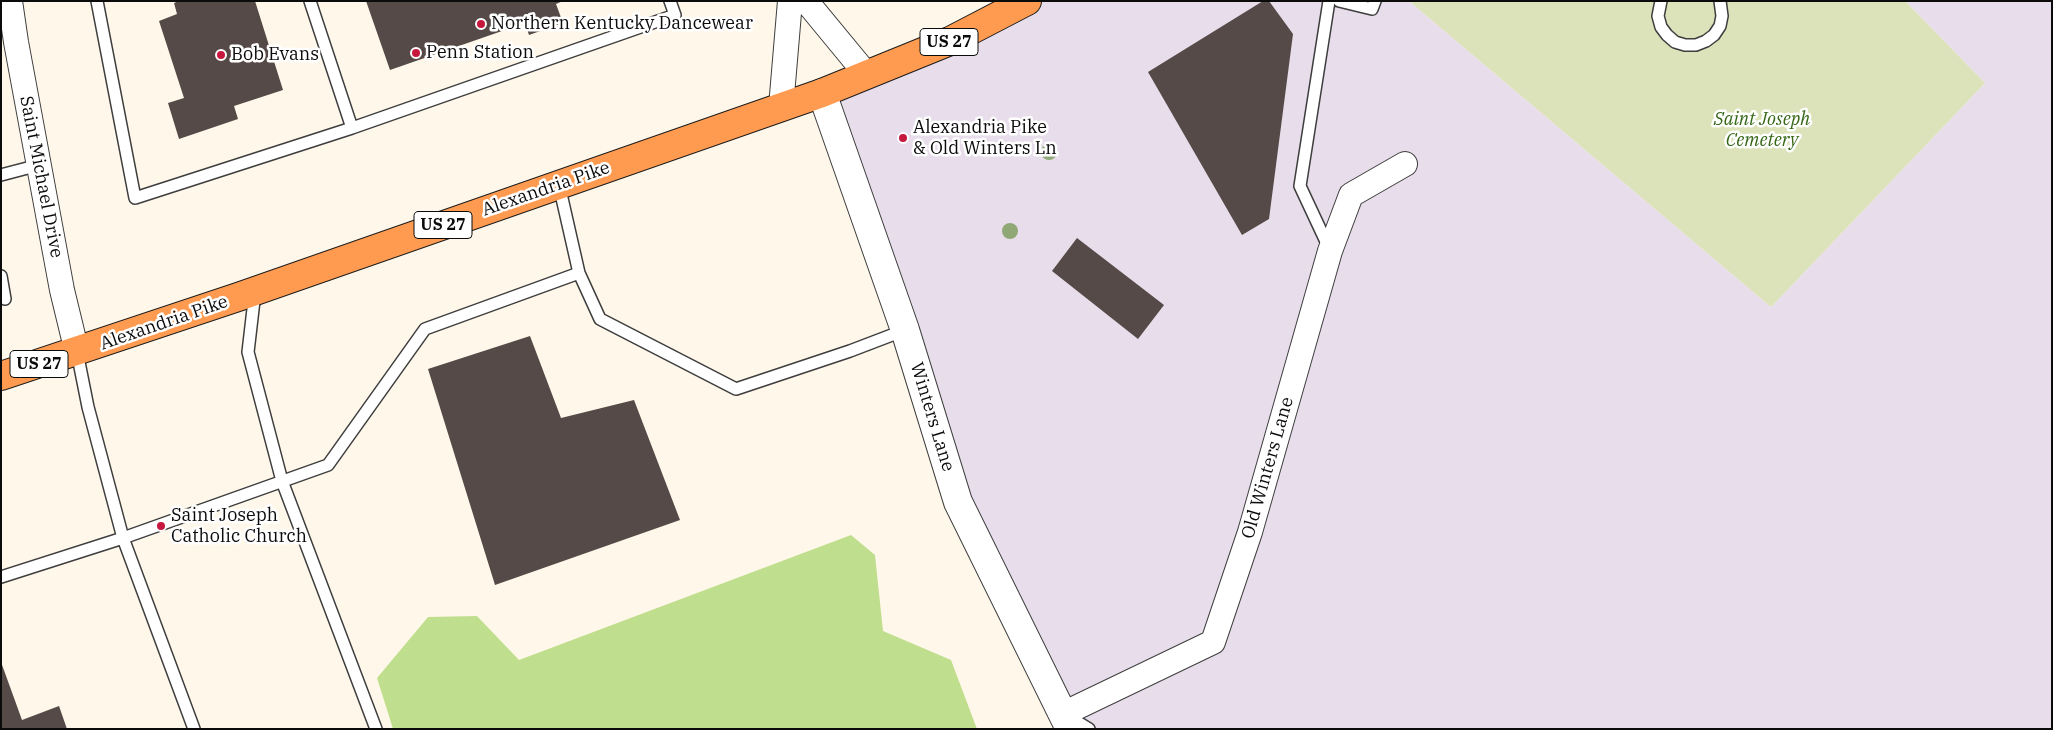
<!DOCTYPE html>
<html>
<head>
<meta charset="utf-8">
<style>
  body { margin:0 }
  #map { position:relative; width:2053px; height:730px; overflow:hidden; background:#fff7e9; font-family:"IBM Plex Serif",serif }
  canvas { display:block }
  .frame { position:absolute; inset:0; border:2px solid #0b0b0b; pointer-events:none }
</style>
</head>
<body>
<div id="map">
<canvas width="2053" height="730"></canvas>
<div class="frame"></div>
</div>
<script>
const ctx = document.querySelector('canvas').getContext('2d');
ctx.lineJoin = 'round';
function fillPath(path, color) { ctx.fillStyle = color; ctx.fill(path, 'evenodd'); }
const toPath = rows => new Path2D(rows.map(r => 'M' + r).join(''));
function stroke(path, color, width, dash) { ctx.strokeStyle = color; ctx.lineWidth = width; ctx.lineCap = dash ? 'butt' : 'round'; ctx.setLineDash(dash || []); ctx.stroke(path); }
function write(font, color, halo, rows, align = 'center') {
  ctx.font = font + ' "IBM Plex Serif",serif'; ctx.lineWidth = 5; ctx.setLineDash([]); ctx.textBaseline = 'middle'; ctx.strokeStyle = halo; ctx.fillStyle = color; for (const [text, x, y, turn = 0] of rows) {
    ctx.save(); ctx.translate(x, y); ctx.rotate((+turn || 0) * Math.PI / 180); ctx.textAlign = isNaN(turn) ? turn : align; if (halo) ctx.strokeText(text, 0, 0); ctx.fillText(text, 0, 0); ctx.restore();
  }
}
fillPath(toPath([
  [1027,1,1409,1,1771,307,1985,83,1905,1,2052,1,2052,729,1070,729,958,502,822,93]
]), '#e8deeb');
fillPath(toPath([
  [851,535,875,555,883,631,951,660,977,729,393,729,377,678,428,617,477,616,519,660]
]), '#c0df8e');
fillPath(toPath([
  [1409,1,1905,1,1985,83,1771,307]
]), '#dce2b9');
fillPath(toPath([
  [179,1,255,1,283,90,234,106,238,119,179,139,168,103,184,98,159,21,177,14,174,3],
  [366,1,563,1,556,4,563,23,529,35,525,23,390,70],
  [1263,1,1269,1,1293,34,1269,219,1242,235,1148,72],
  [1077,238,1164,305,1138,339,1052,271],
  [530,336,561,418,634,400,680,520,495,585,428,369],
  [1,662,22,720,59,706,67,729,1,729]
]), '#554a47');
const service = toPath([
  [97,1,135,198,352,128],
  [310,1,352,128,675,15,670,1],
  [1329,1,1300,186,1329,248],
  [1339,1,1372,9,1375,1],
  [1661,1,1658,16,1661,27,1667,35,1675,42,1685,45,1696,45,1706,41,1714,35,1720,26,1722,16,1720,1],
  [1,175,39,165],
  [559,185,579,273,600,319,736,389,850,351,905,330],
  [1,276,5,299],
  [255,292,248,352,282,481,376,729],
  [77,352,88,407,123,538,194,729],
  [1,577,123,538,328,465,425,329,579,273],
  [1071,718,1089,729]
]);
const minor = toPath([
  [10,1,16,42,62,290,77,352],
  [806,1,867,75],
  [781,107,790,1],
  [1063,714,1213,642,1250,532,1330,251,1351,195,1405,164]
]);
const tertiary = toPath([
  [822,93,905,330,958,502,1070,729]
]);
const trunk = toPath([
  [1,376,238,297,822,93,950,41,1027,1]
]);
stroke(service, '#3e3e3e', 14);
stroke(minor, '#3e3e3e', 26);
stroke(tertiary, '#3e3e3e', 30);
stroke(trunk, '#1c1c1c', 30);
stroke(service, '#fff', 11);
stroke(minor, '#fff', 24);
stroke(tertiary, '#fff', 28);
stroke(trunk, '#ff9b50', 28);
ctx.fillStyle = '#90a876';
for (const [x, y] of [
  [1049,152],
  [1010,231]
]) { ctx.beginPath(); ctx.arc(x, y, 8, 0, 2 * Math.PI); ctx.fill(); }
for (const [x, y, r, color] of [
  [481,24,5,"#c6183e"],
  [416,53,5,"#c6183e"],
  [221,55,5,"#c6183e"],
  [903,138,5,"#c6183e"],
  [161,526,5,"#c6183e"]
]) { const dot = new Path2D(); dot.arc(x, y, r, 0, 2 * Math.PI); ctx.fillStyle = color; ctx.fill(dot); stroke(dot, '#fff', 2); }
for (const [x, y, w] of [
  [949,42,58],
  [443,225,58],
  [39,364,58]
]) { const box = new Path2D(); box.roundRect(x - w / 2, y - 13.5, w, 27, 4); ctx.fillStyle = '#fff'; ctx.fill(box); stroke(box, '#0b0b0b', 1); }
write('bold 16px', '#0b0b0b', null, [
  ["US 27",949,42],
  ["US 27",443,225],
  ["US 27",39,364]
]);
write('18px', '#0b0b0b', '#fff', [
  ["Northern Kentucky Dancewear",491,24],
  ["Penn Station",426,53],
  ["Bob Evans",231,55],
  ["Alexandria Pike",913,128],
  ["& Old Winters Ln",913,149],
  ["Saint Joseph",171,516],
  ["Catholic Church",171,537]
], 'left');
write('italic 18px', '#356717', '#fff', [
  ["Saint Joseph",1762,120],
  ["Cemetery",1762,141]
]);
write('18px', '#0b0b0b', '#fff', [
  ["Saint Michael Drive",41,177,79],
  ["Alexandria Pike",546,189,-19],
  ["Alexandria Pike",164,323,-19],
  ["Winters Lane",932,417,73],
  ["Old Winters Lane",1268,468,-74]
]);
</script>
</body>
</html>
